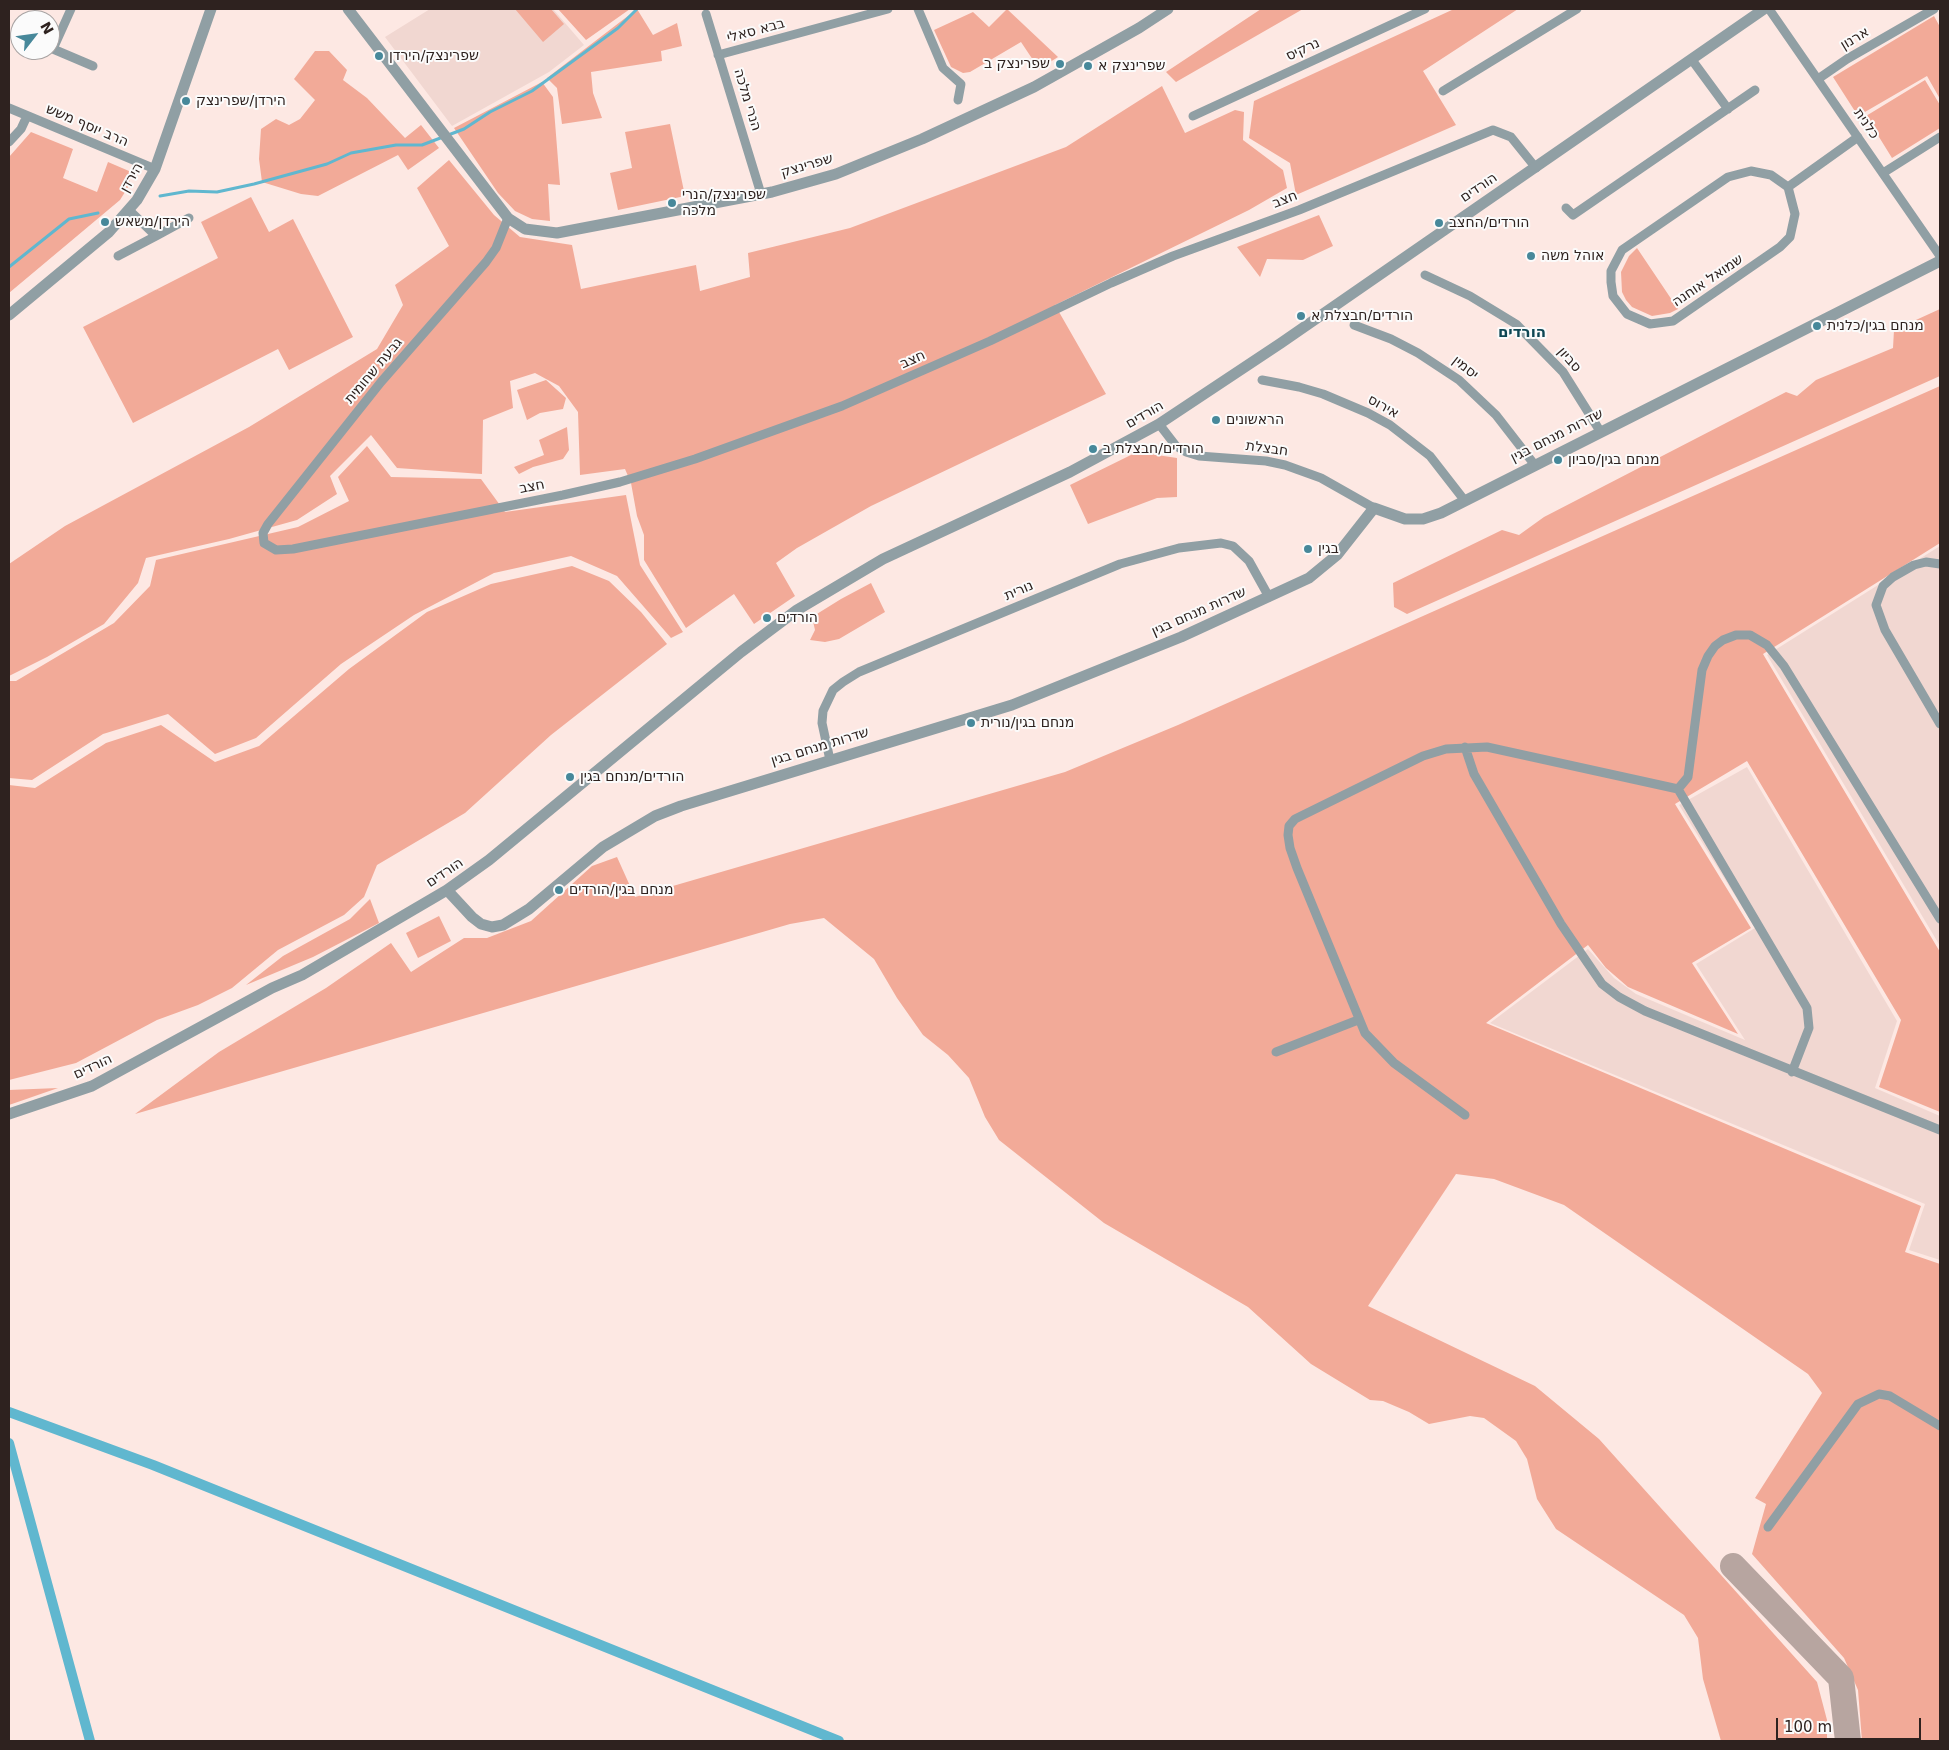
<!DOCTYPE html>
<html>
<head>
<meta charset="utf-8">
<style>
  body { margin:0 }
  #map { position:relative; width:1949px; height:1750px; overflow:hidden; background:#fde8e3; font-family:"DejaVu Sans",sans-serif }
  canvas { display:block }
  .frame { position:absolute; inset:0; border:10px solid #2e221f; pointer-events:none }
  .north { position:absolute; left:10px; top:10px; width:50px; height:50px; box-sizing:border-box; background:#fbfbfb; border:1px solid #a9a4a3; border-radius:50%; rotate:60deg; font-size:14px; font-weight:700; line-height:20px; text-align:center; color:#2e221f }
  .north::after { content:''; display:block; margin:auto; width:18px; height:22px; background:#47889a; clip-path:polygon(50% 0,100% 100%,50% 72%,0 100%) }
  .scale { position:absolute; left:1776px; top:1718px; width:145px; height:22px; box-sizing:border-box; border:2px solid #2e221f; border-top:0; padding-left:6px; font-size:15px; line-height:18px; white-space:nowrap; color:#2e221f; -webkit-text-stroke:4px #fbfbfb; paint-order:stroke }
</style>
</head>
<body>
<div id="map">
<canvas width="1949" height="1750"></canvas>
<div class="frame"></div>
<div class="north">N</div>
<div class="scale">100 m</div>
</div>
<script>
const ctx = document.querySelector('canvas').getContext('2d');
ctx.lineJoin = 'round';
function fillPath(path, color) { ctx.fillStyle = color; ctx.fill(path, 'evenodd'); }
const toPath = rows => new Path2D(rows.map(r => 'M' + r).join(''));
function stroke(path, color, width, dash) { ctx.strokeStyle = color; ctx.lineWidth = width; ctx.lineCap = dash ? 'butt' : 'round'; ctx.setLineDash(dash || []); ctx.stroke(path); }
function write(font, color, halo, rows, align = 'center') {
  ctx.font = font + ' "DejaVu Sans","Noto Sans Hebrew",sans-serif'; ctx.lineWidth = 4; ctx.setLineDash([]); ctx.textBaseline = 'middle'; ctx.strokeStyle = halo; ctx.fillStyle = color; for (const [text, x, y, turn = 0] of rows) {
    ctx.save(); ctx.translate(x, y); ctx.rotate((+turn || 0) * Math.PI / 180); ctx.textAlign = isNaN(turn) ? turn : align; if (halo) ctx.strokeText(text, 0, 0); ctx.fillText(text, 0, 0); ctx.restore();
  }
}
fillPath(toPath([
  [430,9,553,9,584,45,549,72,452,126,385,37],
  [1940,546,1940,946,1767,655],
  [1747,767,1897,1021,1875,1088,1940,1116,1940,1260,1909,1250,1925,1204,1490,1023,1588,949,1614,978,1636,994,1745,1040,1696,964,1755,928,1679,805]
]), '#f1d7d1');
fillPath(toPath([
  [515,9,551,9,564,24,543,42],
  [558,9,630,9,586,40],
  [637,9,653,35,677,23,682,46,661,51,662,61,591,72,593,93,602,118,562,124,557,88,547,78],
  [1007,9,1058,57,1039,69,1021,42,970,72,963,73,951,67,934,30,973,12,989,27],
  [1261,9,1303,9,1176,82,1166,72],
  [1454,9,1518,9,1423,71,1456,125,1296,195,1290,163,1249,138,1254,101],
  [1934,16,1940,27,1940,99,1927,76,1858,116,1833,77],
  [315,51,329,51,347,70,343,80,367,98,405,138,421,125,439,148,408,170,398,155,318,196,301,194,262,182,259,159,261,129,276,119,289,125,300,119,315,100,294,79],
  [1925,80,1940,105,1940,128,1892,158,1866,116],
  [542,82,553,97,560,185,548,184,550,221,532,219,515,211,498,193,454,128],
  [1162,86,1185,133,1235,110,1244,112,1243,140,1283,170,1287,188,1249,210,1055,305,1106,394,871,506,797,548,776,563,795,596,754,624,734,594,686,628,644,560,644,535,637,516,631,483,625,469,580,475,578,412,559,386,535,373,510,381,513,408,483,420,482,474,397,468,371,435,330,476,337,494,297,520,229,539,146,558,138,583,104,624,47,657,9,676,9,564,65,526,249,427,377,349,403,305,395,285,449,246,417,188,449,160,494,215,520,237,572,245,581,289,696,265,700,291,750,277,748,253,850,228,1066,147],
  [670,124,685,196,618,210,610,173,632,168,625,132],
  [31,132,73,149,63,178,97,192,108,162,129,171,130,184,120,200,9,293,9,157],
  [251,197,269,232,293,219,353,337,289,370,278,349,133,423,83,327,218,258,201,222],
  [1319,215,1333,246,1303,260,1267,259,1260,277,1237,247],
  [1637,248,1678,309,1670,313,1652,316,1632,307,1626,300,1622,292,1621,272,1629,256],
  [1940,309,1940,376,1407,614,1394,607,1393,583,1502,530,1519,535,1544,517,1786,392,1797,396,1816,380,1893,348,1894,330],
  [546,380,566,398,563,409,540,413,527,420,517,390],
  [1940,386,1940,543,1763,654,1940,952,1940,1112,1879,1087,1901,1020,1747,761,1675,804,1751,928,1692,963,1738,1034,1628,987,1606,968,1588,945,1486,1023,1921,1206,1905,1252,1940,1264,1940,1741,1862,1741,1858,1690,1844,1658,1752,1554,1766,1504,1755,1498,1822,1393,1808,1374,1564,1205,1494,1179,1456,1174,1368,1306,1535,1386,1599,1439,1817,1682,1827,1720,1827,1741,1721,1741,1703,1679,1698,1638,1684,1615,1556,1529,1537,1499,1527,1459,1516,1441,1484,1418,1470,1416,1429,1424,1409,1412,1383,1401,1370,1400,1311,1364,1248,1307,1104,1223,999,1140,985,1117,969,1078,948,1055,923,1035,897,998,874,959,824,918,790,924,135,1114,219,1052,326,988,391,943,411,972,464,938,487,938,531,921,592,866,617,857,635,897,1065,772,1178,725],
  [567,427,569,450,563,459,533,467,519,474,514,467,544,455,539,440],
  [367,446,391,477,481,479,505,512,626,495,640,565,683,632,671,638,617,576,571,556,494,573,414,615,341,664,256,738,215,754,168,714,103,734,32,780,9,778,9,681,16,681,114,623,150,586,156,560,298,527,349,501,338,477],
  [1137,452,1177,458,1177,497,1157,498,1088,524,1070,485],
  [572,566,609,581,641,612,667,644,551,735,465,813,377,865,364,897,344,915,278,950,232,988,198,1005,157,1020,76,1063,9,1080,9,785,35,788,106,743,161,725,215,762,259,746,349,669,427,612,491,584],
  [871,583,885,612,839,639,825,642,810,640,815,630,812,617,841,599],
  [370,899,379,923,313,957,246,985,283,956,350,919],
  [439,916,451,941,418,958,406,933],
  [58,1088,9,1105,9,1090]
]), '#f2aa98');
stroke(toPath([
  [160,196,189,191,217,192,254,184,327,164,351,153,396,145,422,145,464,129,490,112,532,91,618,28,637,9],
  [9,267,69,219,98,213]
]), '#60b7cf', 3);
stroke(toPath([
  [9,1412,153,1465,839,1741],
  [9,1443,90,1741]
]), '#60b7cf', 10);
stroke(toPath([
  [1733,1566,1841,1678,1848,1741]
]), '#b7a5a0', 26);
stroke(toPath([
  [71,9,53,49,93,66],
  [918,9,943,68,961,84,958,100],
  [1769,9,1940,256],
  [706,14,761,194],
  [718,55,888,9],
  [1692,60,1728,109],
  [1818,79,1847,59,1934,9],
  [1443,91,1577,9],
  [9,108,155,169],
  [1193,116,1425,9],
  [9,142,21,129,27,116],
  [1751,171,1771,175,1788,187,1795,214,1790,237,1780,247,1673,321,1650,324,1627,314,1613,296,1611,282,1611,271,1622,250,1728,177,1751,171],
  [1883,173,1940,137],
  [1788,187,1858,137],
  [1566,208,1573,215,1755,90],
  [130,211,156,236,189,218],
  [508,218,496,248,486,262,381,382,268,524,263,533,264,543,276,550,293,549,563,495,620,482,695,459,842,406,990,341,1111,283,1173,256,1299,210,1493,130,1511,137,1536,168],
  [118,256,156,236],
  [1425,275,1470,296,1516,324,1563,372,1600,431],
  [1354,325,1391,339,1418,353,1459,380,1496,415,1534,464],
  [1262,380,1299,387,1323,394,1368,413,1390,425,1430,456,1465,501],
  [1159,424,1176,446,1186,452,1199,456,1266,461,1285,465,1321,478,1374,508],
  [1940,564,1926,562,1914,565,1893,577,1883,586,1876,605,1885,630,1940,724],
  [1465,747,1474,774,1561,924,1602,984,1619,997,1645,1011,1940,1130],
  [830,760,822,723,823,711,833,690,843,682,859,672,1120,564,1179,548,1221,543,1233,546,1249,561,1269,597],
  [1678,789,1688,777,1702,670,1708,656,1715,646,1723,640,1736,635,1750,635,1767,645,1784,666,1940,919],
  [1276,1052,1358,1020],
  [1465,1115,1394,1063,1365,1033,1297,868,1290,848,1288,835,1289,826,1295,819,1423,756,1446,749,1487,747,1678,789,1807,1008,1809,1028,1792,1072],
  [1768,1527,1858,1404,1879,1394,1890,1396,1940,1426]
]), '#909fa4', 9);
stroke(toPath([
  [348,9,508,218,525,229,557,233,772,192,836,174,922,139,1034,87,1139,28,1168,9],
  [9,315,109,232,137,200,155,169,211,9],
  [447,890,472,917,481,924,492,927,503,925,529,909,603,847,655,816,681,806,1012,705,1181,637,1309,578,1337,555,1374,508,1405,519,1423,519,1441,513,1940,261],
  [9,1114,92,1086,272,988,302,975,447,890,489,860,741,652,797,610,883,559,1070,472,1159,424,1281,343,1764,9]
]), '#909fa4', 11);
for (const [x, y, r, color] of [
  [379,56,5,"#47889a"],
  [1060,64,5,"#47889a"],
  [1088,66,5,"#47889a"],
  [186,101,5,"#47889a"],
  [672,203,5,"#47889a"],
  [105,222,5,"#47889a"],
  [1439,223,5,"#47889a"],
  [1531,256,5,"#47889a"],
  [1301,316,5,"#47889a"],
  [1817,326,5,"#47889a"],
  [1216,420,5,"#47889a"],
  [1093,449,5,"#47889a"],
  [1558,460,5,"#47889a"],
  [1308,549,5,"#47889a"],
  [767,618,5,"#47889a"],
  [971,723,5,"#47889a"],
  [570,777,5,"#47889a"],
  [559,890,5,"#47889a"]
]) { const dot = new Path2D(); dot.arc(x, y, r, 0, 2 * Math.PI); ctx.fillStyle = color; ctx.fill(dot); stroke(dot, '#fbfbfb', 2); }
write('14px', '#2e221f', '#fbfbfb', [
  ["בבא סאלי",756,31,-15],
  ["ארנון",1855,39,-31],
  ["נרקיס",1303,50,-25],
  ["הנרי מלכה",747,100,73],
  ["כלנית",1866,124,55],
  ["הרב יוסף משש",87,126,23],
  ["שפרינצק",807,166,-16],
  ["הירדן",132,178,-61],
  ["הורדים",1479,188,-34],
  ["חצב",1285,200,-21],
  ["שמואל אוחנה",1708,281,-34],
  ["חצב",913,360,-24],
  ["סביון",1569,360,49],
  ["יסמין",1465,368,38],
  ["גבעת שחומית",374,371,-50],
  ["אירוס",1383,407,29],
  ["הורדים",1145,415,-30],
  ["שדרות מנחם בגין",1557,436,-27],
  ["חבצלת",1267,449,8],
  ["חצב",532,487,-11],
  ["נורית",1019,591,-23],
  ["שדרות מנחם בגין",1199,612,-24],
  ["שדרות מנחם בגין",820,747,-17],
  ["הורדים",445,873,-34],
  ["הורדים",93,1067,-25]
]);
write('14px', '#2e221f', '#fbfbfb', [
  ["שפרינצק/הירדן",389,56],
  ["שפרינצק ב",1050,64,"right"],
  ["שפרינצק א",1098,66],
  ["הירדן/שפרינצק",196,101],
  ["שפרינצק/הנרי",682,195],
  ["מלכה",682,211],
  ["הירדן/משאש",115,222],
  ["הורדים/החצב",1449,223],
  ["אוהל משה",1541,256],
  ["הורדים/חבצלת א",1311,316],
  ["מנחם בגין/כלנית",1827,326],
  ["הראשונים",1226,420],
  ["הורדים/חבצלת ב",1103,449],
  ["מנחם בגין/סביון",1568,460],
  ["בגין",1318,549],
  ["הורדים",777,618],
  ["מנחם בגין/נורית",981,723],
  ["הורדים/מנחם בגין",580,777],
  ["מנחם בגין/הורדים",569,890]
], 'left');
write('bold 15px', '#0e4754', '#fbfbfb', [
  ["הורדים",1522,333]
]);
</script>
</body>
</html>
